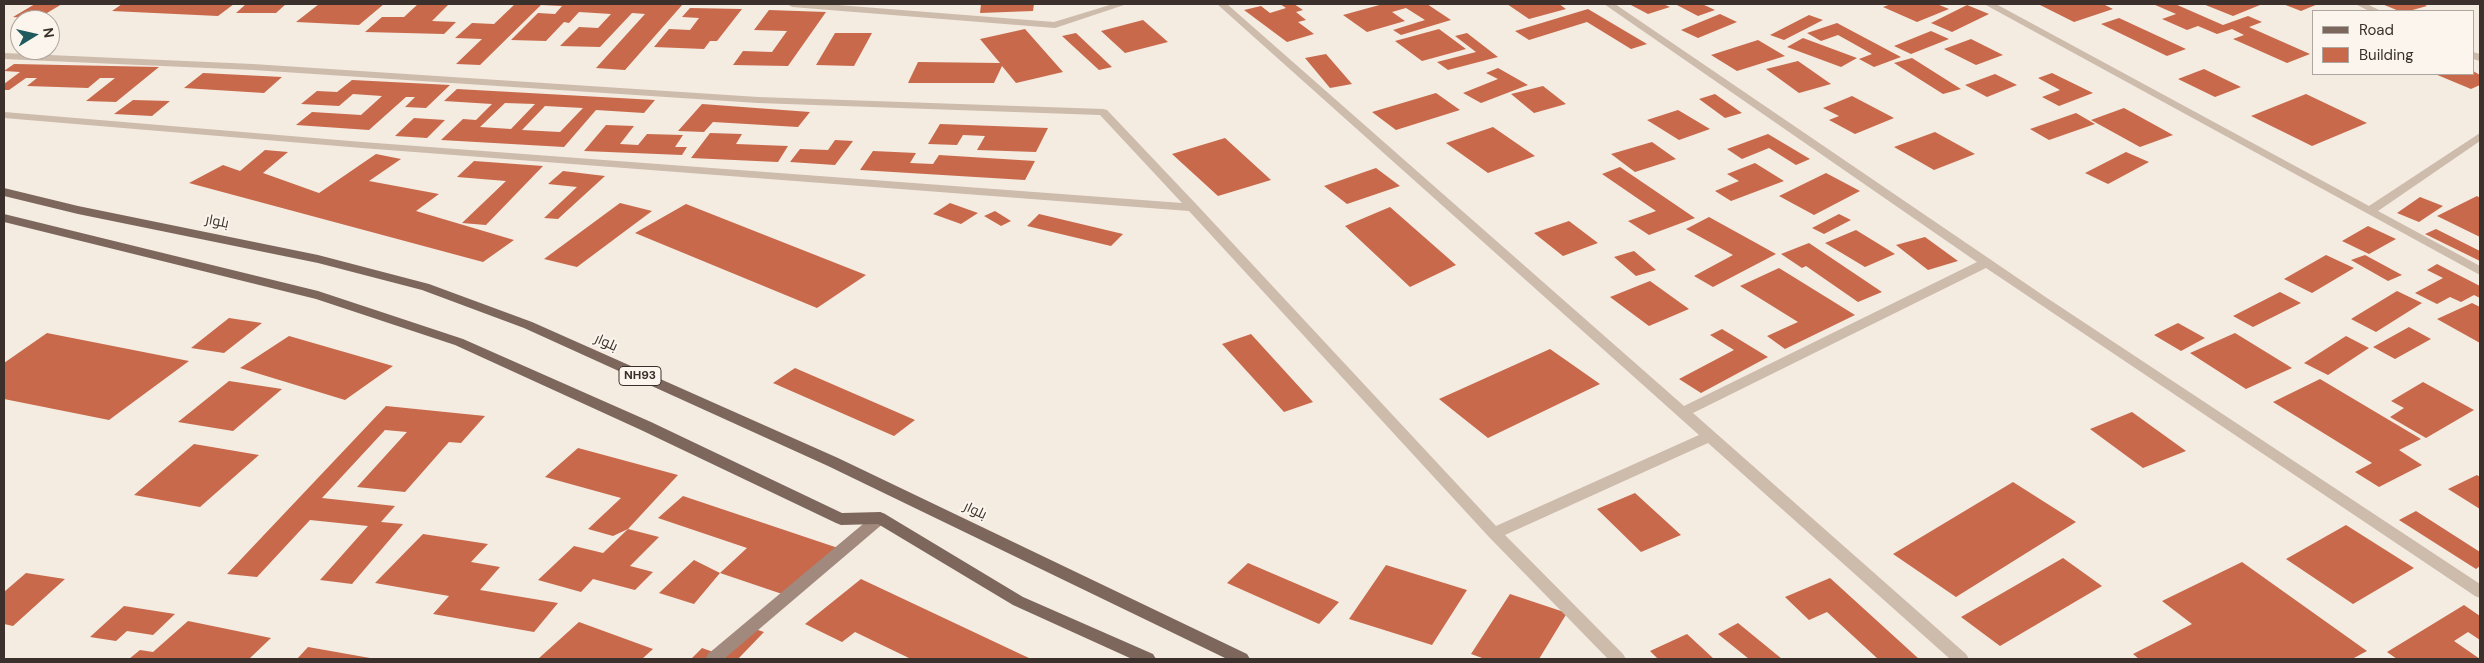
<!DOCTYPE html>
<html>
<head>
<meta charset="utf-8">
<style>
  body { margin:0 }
  #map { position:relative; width:2484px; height:663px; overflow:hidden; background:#f4ebe1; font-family:"DM Sans",sans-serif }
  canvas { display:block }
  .frame { position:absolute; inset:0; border:5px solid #3b302b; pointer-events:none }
  .legend { position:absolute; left:2312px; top:10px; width:162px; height:65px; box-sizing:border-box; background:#fbf5ee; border:1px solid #aea6a0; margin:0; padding:6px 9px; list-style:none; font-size:15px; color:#3b302b }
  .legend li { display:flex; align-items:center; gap:10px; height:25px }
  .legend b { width:25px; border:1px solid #aea6a0 }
  .north { position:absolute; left:10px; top:10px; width:50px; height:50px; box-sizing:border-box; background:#fbf5ee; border:1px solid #aea6a0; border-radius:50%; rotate:81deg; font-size:14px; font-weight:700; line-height:20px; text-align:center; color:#3b302b }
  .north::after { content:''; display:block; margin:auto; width:18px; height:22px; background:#1f5a5e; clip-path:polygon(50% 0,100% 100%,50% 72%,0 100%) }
</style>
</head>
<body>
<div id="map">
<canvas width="2484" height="663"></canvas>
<div class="frame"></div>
<ul class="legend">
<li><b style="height:6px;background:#7d675c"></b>Road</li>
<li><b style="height:14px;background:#c8694b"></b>Building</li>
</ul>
<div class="north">N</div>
</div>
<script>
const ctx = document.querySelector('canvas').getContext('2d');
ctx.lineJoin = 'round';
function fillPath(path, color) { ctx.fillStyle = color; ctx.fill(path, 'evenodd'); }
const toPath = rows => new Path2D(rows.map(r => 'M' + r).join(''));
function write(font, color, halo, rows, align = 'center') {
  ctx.font = font + ' "DM Sans",Cairo,sans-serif'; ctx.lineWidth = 4; ctx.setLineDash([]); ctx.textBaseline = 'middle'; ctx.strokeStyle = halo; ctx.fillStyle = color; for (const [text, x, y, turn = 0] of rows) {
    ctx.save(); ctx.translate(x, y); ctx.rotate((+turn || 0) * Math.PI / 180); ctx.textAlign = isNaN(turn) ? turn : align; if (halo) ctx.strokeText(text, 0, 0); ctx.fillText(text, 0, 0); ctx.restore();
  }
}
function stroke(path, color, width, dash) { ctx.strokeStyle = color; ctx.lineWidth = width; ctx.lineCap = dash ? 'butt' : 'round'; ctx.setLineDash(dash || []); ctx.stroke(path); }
fillPath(toPath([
  [35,4,62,4,37,19,13,17],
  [122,4,234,4,218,16,112,11],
  [246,4,286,4,276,13,236,13],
  [319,4,384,4,359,25,296,22],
  [418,4,449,4,432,21,456,22,444,34,365,32,382,17,404,17],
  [515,4,683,4,625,70,596,68,645,14,632,13,600,47,560,46,579,27,598,28,611,14,579,12,569,23,564,22,546,41,511,40,538,13,555,14,562,6,541,5,480,65,456,64,482,39,455,38,472,23,494,24],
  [981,4,1034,4,1033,11,980,13],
  [1280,4,1294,4,1303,10,1296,12,1306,20,1298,22,1314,34,1287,42,1244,10,1261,6,1270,13,1286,8],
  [1383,4,1427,4,1451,20,1401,35,1393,30,1425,20,1406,8,1392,12,1405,21,1367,32,1343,15],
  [1507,4,1559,4,1566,9,1529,19],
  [1629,4,1663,4,1670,7,1648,14],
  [1675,4,1702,4,1715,10,1698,16],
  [1891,4,1937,4,1949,9,1917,22,1883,7],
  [2103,4,2113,9,2074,22,2040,5],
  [2153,4,2175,4,2223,25,2248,16,2262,22,2249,27,2310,54,2287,63,2233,39,2244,35,2232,29,2217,34,2198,26,2187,30,2162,19,2176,14],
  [2203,4,2256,4,2260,5,2233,16],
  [2283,4,2318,4,2301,11],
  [2382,4,2423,4,2427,6,2409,11,2399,11],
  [1967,5,1989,14,1952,32,1931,23],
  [690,8,742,9,717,41,710,41,704,49,654,47,669,29,690,30,699,18,682,17],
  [1588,9,1647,44,1631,49,1587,22,1529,40,1515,31],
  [769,10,826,12,788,66,733,65,743,51,772,52,787,31,754,30],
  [1720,14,1737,22,1698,38,1681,30],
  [1809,15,1823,20,1784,40,1770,35],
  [2119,18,2186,49,2167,56,2101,24],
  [1143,20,1168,42,1125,53,1101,31],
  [1837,23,1901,57,1874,67,1859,59,1872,54,1838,35,1821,41,1807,33],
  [1025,29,1063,72,1016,83,1002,66,994,83,908,83,918,62,1000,63,980,39],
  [1439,29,1466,49,1422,61,1395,41],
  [1931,31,1949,39,1911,54,1894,46],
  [835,33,872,33,854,66,816,65],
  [1076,33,1112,67,1099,70,1062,36],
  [1467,33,1498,57,1448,70,1437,62,1476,52,1455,36],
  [1803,38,1857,58,1841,67,1787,47],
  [1971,39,2003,55,1976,65,1944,49],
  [1758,40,1785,56,1737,71,1711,55],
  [1326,54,1352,84,1330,88,1305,58],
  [1912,58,1961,89,1943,94,1894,63],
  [1798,61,1831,84,1799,93,1766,69],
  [14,64,159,67,116,102,86,101,115,78,100,78,88,88,27,86,37,78,26,78,9,90,4,90,4,84,20,72,4,71],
  [1498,68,1528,85,1481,103,1463,93,1498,79,1486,73],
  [2204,69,2241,87,2215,97,2178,79],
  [2473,71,2480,75,2480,85,2471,89,2435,74,2473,74],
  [203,73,282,77,264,93,184,88],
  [2052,73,2093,93,2059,106,2042,97,2060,90,2038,78],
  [1995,74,2017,85,1987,97,1965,85],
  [352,80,450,85,426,108,405,107,415,97,406,97,369,130,296,125,312,112,361,115,382,96,353,94,339,106,301,104,317,91,337,92],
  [1543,86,1566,104,1534,113,1511,94],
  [457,89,655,100,644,113,596,110,564,147,441,140,463,119,476,120,492,104,444,101],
  [505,103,535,104,511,129,480,127],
  [545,106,583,108,560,132,522,130],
  [1436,93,1460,110,1396,130,1372,112],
  [1715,94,1742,113,1725,118,1699,99],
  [2306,94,2367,123,2312,146,2251,116],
  [1852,96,1894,118,1855,134,1829,120,1839,116,1823,108],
  [133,100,170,101,152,116,114,114],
  [702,104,810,112,798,127,713,122,704,132,678,131],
  [2124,108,2173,135,2140,147,2091,120],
  [1678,110,1710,129,1679,140,1647,120],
  [2076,113,2095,124,2049,140,2030,129],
  [414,118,445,120,427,138,395,136],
  [940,124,1048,128,1036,152,977,150,985,136,963,135,957,145,928,144],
  [606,125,634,126,620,144,638,145,647,134,683,135,675,147,687,147,682,155,584,151],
  [1493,127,1535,156,1488,173,1446,143],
  [1935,132,1975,154,1934,170,1894,147],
  [710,133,742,134,736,144,788,146,778,162,691,158],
  [1768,134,1810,159,1796,165,1769,148,1742,159,1727,149],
  [1225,138,1271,180,1218,196,1172,154],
  [835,140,853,141,835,165,790,162,800,149,828,150],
  [1652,142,1676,159,1635,172,1611,154],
  [265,150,288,152,263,173,319,193,376,154,401,159,369,181,439,194,416,211,514,240,483,262,189,183,223,165,240,171],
  [873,151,916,153,910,163,933,164,939,155,1035,161,1025,180,860,170],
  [2126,152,2149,162,2108,184,2085,173],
  [474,161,543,166,486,225,462,223,506,181,457,177],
  [1755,163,1784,181,1731,201,1715,191,1739,181,1727,174],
  [1620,167,1695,218,1649,235,1628,221,1656,211,1602,174],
  [1376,168,1400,186,1347,204,1324,186],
  [563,171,605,176,558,219,544,218,577,187,548,184],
  [1826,173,1860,191,1814,215,1779,196],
  [2477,196,2480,198,2480,237,2437,216],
  [2420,197,2443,206,2419,222,2397,213],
  [620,203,652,211,577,267,544,259],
  [950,203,978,213,961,224,933,214],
  [686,204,866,275,817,308,635,233],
  [1390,207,1456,265,1410,287,1345,226],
  [995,211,1011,221,1001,226,984,216],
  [1039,214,1123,234,1111,246,1027,226],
  [1839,214,1851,220,1824,234,1812,228],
  [1709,217,1776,254,1713,287,1694,276,1733,255,1686,229],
  [1569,221,1598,243,1563,256,1534,233],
  [2368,226,2396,239,2369,254,2342,241],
  [2436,229,2480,251,2480,261,2425,234],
  [1856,230,1895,254,1865,267,1825,243],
  [1925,237,1958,261,1928,270,1896,245],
  [1809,243,1882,292,1858,302,1806,266,1802,268,1781,254],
  [1634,251,1656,270,1636,276,1614,257],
  [2326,255,2354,268,2312,293,2284,279],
  [2365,255,2402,275,2388,281,2351,260],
  [2437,264,2480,286,2480,298,2474,295,2461,302,2450,297,2437,304,2415,293,2443,278,2427,270],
  [1779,268,1855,315,1785,349,1767,336,1798,322,1740,286],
  [1650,281,1689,309,1649,326,1610,297],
  [2397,291,2422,303,2376,332,2351,319],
  [2280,292,2301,303,2253,327,2233,316],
  [2472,303,2480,307,2480,343,2437,319],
  [229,318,262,323,224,353,191,348],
  [2178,323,2205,338,2181,351,2154,335],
  [2409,327,2431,339,2395,359,2373,347],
  [1722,329,1768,357,1701,393,1679,379,1734,350,1710,335],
  [47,333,189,361,109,420,4,399,4,363],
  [2235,333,2292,368,2246,389,2190,353],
  [1251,334,1313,402,1284,412,1222,344],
  [289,336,393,366,345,400,240,368],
  [2346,336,2369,348,2328,375,2304,363],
  [1550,349,1600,384,1488,438,1439,399],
  [795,368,915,420,894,436,773,383],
  [2320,379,2421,439,2399,450,2422,465,2379,487,2355,472,2372,463,2273,402],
  [229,381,282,389,233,431,178,422],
  [2423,382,2474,410,2426,438,2390,417,2404,408,2391,401],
  [386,406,485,416,461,443,449,442,405,492,357,487,407,432,385,430,322,498,395,506,381,522,403,524,352,584,320,580,368,526,310,520,257,577,227,574],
  [2132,412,2186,451,2143,468,2090,429],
  [194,444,259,455,200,507,134,495],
  [578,448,678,475,628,529,659,537,630,566,653,572,635,590,593,579,581,592,538,580,574,546,603,553,628,529,613,536,588,529,621,498,545,477],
  [2477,475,2480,477,2480,509,2448,489],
  [2013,482,2076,522,1956,597,1893,554],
  [1635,493,1681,535,1641,552,1597,509],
  [683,496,841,549,791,597,720,573,747,548,658,518],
  [2416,511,2480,552,2480,566,2476,569,2399,520],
  [2346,525,2414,568,2353,604,2286,559],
  [423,534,488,544,471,562,500,567,480,590,558,603,534,632,433,614,449,596,375,583],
  [2063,558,2102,586,2000,646,1961,617],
  [694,560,720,573,694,604,659,593],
  [2242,562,2367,651,2352,659,2139,659,2133,654,2192,624,2162,601],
  [1248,563,1339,602,1319,624,1227,583],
  [1386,565,1467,590,1432,645,1349,619],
  [26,573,65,579,13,626,4,624,4,592],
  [1830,578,1919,659,1878,659,1827,612,1809,620,1785,597],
  [861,579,1031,659,911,659,855,632,842,642,805,624],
  [1510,594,1567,613,1539,659,1485,659,1471,654],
  [2464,605,2480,616,2480,640,2468,632,2454,641,2480,659,2397,659,2387,652],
  [124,606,175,614,153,635,127,631,116,641,90,637],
  [188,621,193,622,271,638,249,659,129,659,140,650,153,652],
  [579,622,653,649,642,659,538,659],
  [1738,623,1782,659,1749,659,1718,634],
  [743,625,764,632,738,659,691,659,702,648,716,653],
  [1687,634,1714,659,1658,659,1650,651],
  [308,647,370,658,370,659,297,659]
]), '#c8694b');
fillPath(toPath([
  [787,4,825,4,1054,22,1113,4,1127,4,1055,28,792,7,787,4],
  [1217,4,1227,4,1684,406,1977,262,1604,4,1615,4,2047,298,2480,584,2480,598,2475,596,1986,268,1693,413,1966,654,1969,659,1950,659,1708,443,1505,535,1623,654,1626,659,1608,659,1489,537,1189,211,362,148,4,118,4,112,362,142,1182,203,1100,115,758,103,253,70,4,59,4,53,253,64,758,97,1103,109,1107,110,1197,205,1496,526,1699,435,1217,4],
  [1984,4,1996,4,2369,206,2480,133,2480,141,2378,211,2480,266,2480,275,1984,4],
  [2355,4,2367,4,2381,11,2369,11,2355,4],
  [2473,52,2480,54,2480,61,2473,59,2473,52]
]), '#cdbbac');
fillPath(toPath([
  [880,512,885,514,887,518,885,522,724,659,705,659,708,654,875,514,880,512]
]), '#a18a7d');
fillPath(toPath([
  [4,188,78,206,318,255,429,284,532,322,838,458,1247,654,1250,659,1227,659,828,466,524,328,422,290,318,263,78,214,4,196,4,188],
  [4,214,318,291,463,339,651,422,842,513,880,512,885,514,1023,597,1153,654,1156,659,1132,659,1013,605,878,524,841,525,836,523,641,430,455,345,316,299,4,222,4,214]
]), '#7d675c');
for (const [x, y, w] of [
  [640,376,42]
]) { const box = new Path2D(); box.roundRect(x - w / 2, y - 9.5, w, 19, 4); ctx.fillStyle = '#fbf5ee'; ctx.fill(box); stroke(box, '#3b302b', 1); }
write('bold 12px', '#3b302b', null, [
  ["NH93",640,376]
]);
write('14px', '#3b302b', '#fbf5ee', [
  ["بلوار",217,222,11],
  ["بلوار",606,343,24],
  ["بلوار",975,511,25]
]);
</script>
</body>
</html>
